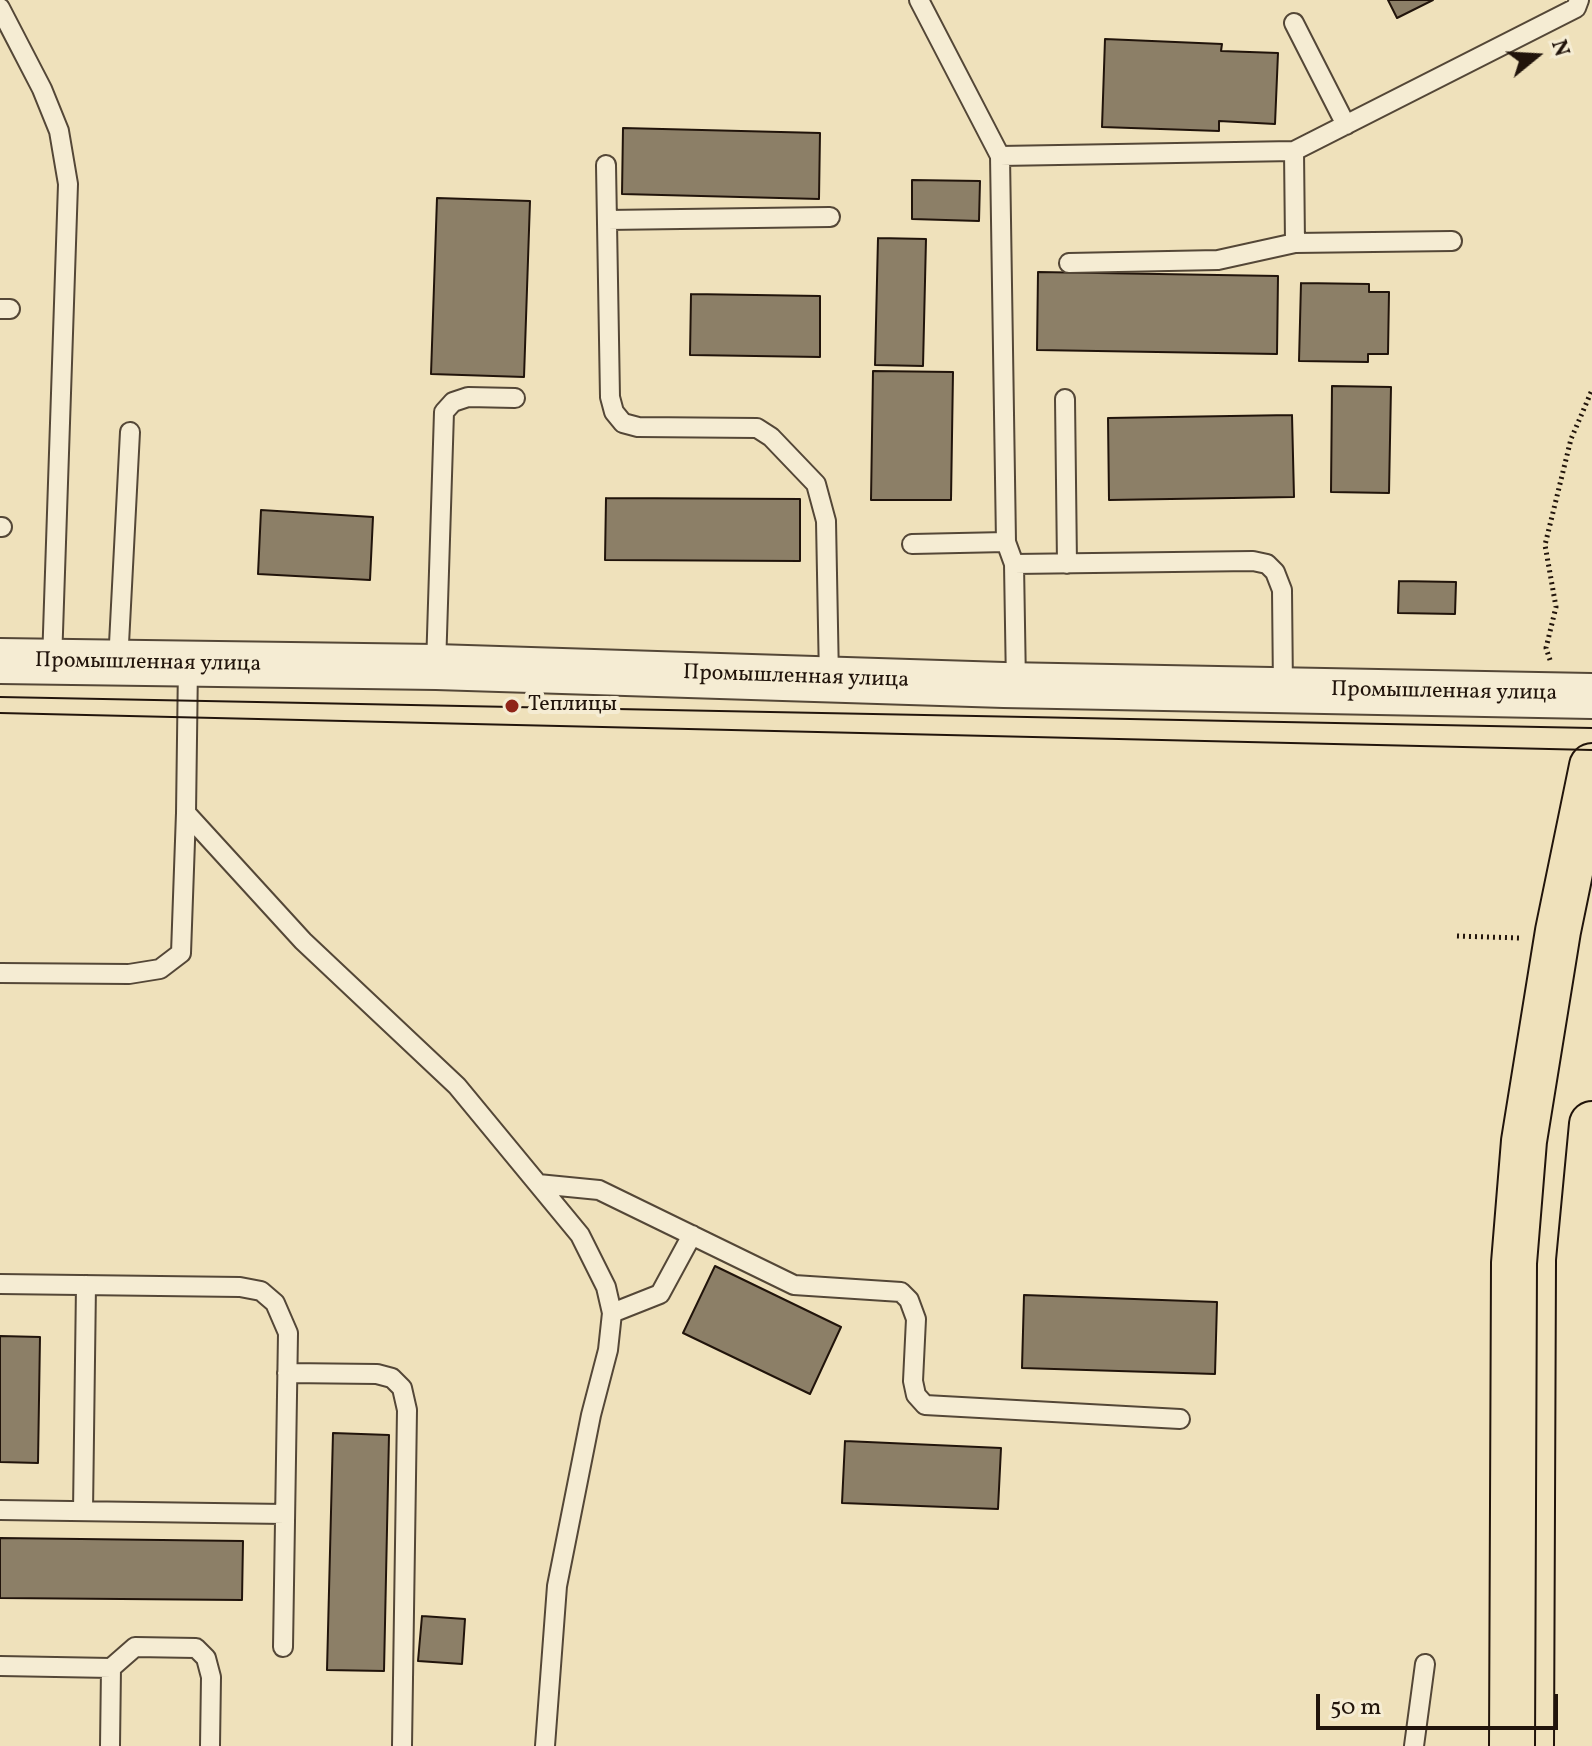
<!DOCTYPE html>
<html>
<head>
<meta charset="utf-8">
<style>
  body { margin:0 }
  #map { position:relative; width:1592px; height:1746px; overflow:hidden; background:#efe1bb; font-family:Vollkorn,serif }
  canvas { display:block }
  .north { position:absolute; left:1496px; top:16px; width:80px; height:80px; -webkit-text-stroke:6px #f5ecd3; paint-order:stroke; rotate:72deg; font-size:22px; font-weight:700; line-height:32px; text-align:center; color:#21140b }
  .north::after { content:''; display:block; margin:auto; width:28px; height:36px; background:#21140b; clip-path:polygon(50% 0,100% 100%,50% 72%,0 100%) }
  .scale { position:absolute; left:1316px; top:1694px; width:242px; height:36px; box-sizing:border-box; border:4px solid #21140b; border-top:0; padding-left:10px; font-size:24px; line-height:28px; white-space:nowrap; color:#21140b; -webkit-text-stroke:6px #f5ecd3; paint-order:stroke }
</style>
</head>
<body>
<div id="map">
<canvas width="1592" height="1746"></canvas>
<div class="north">N</div>
<div class="scale">50 m</div>
</div>
<script>
const ctx = document.querySelector('canvas').getContext('2d');
ctx.lineJoin = 'round';
function fillPath(path, color) { ctx.fillStyle = color; ctx.fill(path, 'evenodd'); }
const toPath = rows => new Path2D(rows.map(r => 'M' + r).join(''));
function stroke(path, color, width, dash) { ctx.strokeStyle = color; ctx.lineWidth = width; ctx.lineCap = dash ? 'butt' : 'round'; ctx.setLineDash(dash || []); ctx.stroke(path); }
function write(font, color, halo, rows, align = 'center') {
  ctx.font = font + ' Vollkorn,serif'; ctx.lineWidth = 8; ctx.setLineDash([]); ctx.textBaseline = 'middle'; ctx.strokeStyle = halo; ctx.fillStyle = color; for (const [text, x, y, turn = 0] of rows) {
    ctx.save(); ctx.translate(x, y); ctx.rotate((+turn || 0) * Math.PI / 180); ctx.textAlign = isNaN(turn) ? turn : align; if (halo) ctx.strokeText(text, 0, 0); ctx.fillText(text, 0, 0); ctx.restore();
  }
}
const building = toPath([
  [1388,0,1433,0,1397,18,1388,0],
  [1105,39,1222,44,1221,51,1278,53,1275,124,1219,121,1219,131,1102,127,1105,39],
  [623,128,820,133,819,199,622,194,623,128],
  [912,180,980,181,979,221,912,219,912,180],
  [437,198,530,201,524,377,431,374,437,198],
  [878,238,926,239,923,366,875,365,878,238],
  [1038,272,1278,276,1277,354,1037,350,1038,272],
  [1301,283,1369,284,1369,292,1389,292,1388,354,1368,354,1368,362,1299,361,1301,283],
  [691,294,820,296,820,357,690,355,691,294],
  [873,371,953,372,951,500,871,500,873,371],
  [1332,386,1391,387,1389,493,1331,492,1332,386],
  [1292,415,1294,497,1109,500,1108,418,1292,415],
  [606,498,800,499,800,561,605,560,606,498],
  [261,510,373,517,370,580,258,574,261,510],
  [1399,581,1456,582,1455,614,1398,613,1399,581],
  [715,1266,841,1327,810,1394,683,1333,715,1266],
  [1024,1295,1217,1302,1215,1374,1022,1368,1024,1295],
  [0,1336,40,1337,38,1463,0,1462,0,1336],
  [333,1433,389,1435,384,1671,327,1670,333,1433],
  [845,1441,1001,1448,998,1509,842,1503,845,1441],
  [0,1538,243,1541,242,1600,0,1598,0,1538],
  [422,1616,465,1619,462,1664,418,1661,422,1616]
]);
fillPath(building, '#8c7f67');
stroke(building, '#21140b', 2);
const service = toPath([
  [919,0,1000,156],
  [0,8,42,89,59,131,68,184,52,662],
  [1294,23,1346,125],
  [1294,151,1295,243,1452,241],
  [606,165,610,397,614,412,623,423,638,427,757,428,771,437,816,484,826,521,829,679],
  [607,220,830,217],
  [1069,263,1218,260,1295,243],
  [0,309,10,309],
  [1065,399,1067,564],
  [0,527,2,527],
  [912,544,1006,542],
  [1014,564,1253,561,1267,564,1275,572,1282,590,1283,690],
  [118,663,130,432],
  [188,665,186,813,303,941,457,1086,580,1235,606,1287,612,1313,608,1350,591,1415,557,1586,545,1746],
  [436,667,444,412,453,402,468,397,515,398],
  [1016,685,1014,564,1006,542,1000,156,1294,151,1576,8,1579,0],
  [0,973,129,974,160,969,181,953,186,813],
  [538,1184,599,1190,794,1285,901,1292,909,1300,916,1319,913,1381,916,1395,925,1405,1180,1419],
  [0,1284,240,1287,261,1291,275,1303,288,1333,283,1647],
  [612,1313,660,1294,692,1235],
  [287,1373,377,1374,392,1378,402,1388,407,1410,402,1746],
  [0,1510,285,1514],
  [83,1511,86,1285],
  [0,1666,111,1668,135,1647,196,1648,206,1658,211,1677,210,1746],
  [110,1746,111,1668],
  [1414,1746,1425,1664]
]);
const tertiary = toPath([
  [0,661,436,667,1004,685,1592,696]
]);
const trunk = toPath([
  [1512,1746,1514,1263,1524,1141,1558,931,1592,766],
  [1577,1746,1579,1261,1592,1124]
]);
stroke(service, '#544737', 22);
stroke(tertiary, '#544737', 48);
stroke(trunk, '#21140b', 48);
stroke(toPath([
  [1550,660,1546,648,1556,607,1545,545,1571,439,1592,390],
  [1457,936,1520,938]
]), '#21140b', 5, [2, 4]);
stroke(service, '#f5ecd3', 18);
stroke(tertiary, '#f5ecd3', 44);
stroke(trunk, '#efe1bb', 44);
stroke(toPath([
  [0,697,1592,728],
  [0,713,1592,750]
]), '#21140b', 2);
for (const [x, y, r, color] of [
  [512,706,8,"#8f2418"]
]) { const dot = new Path2D(); dot.arc(x, y, r, 0, 2 * Math.PI); ctx.fillStyle = color; ctx.fill(dot); stroke(dot, '#f5ecd3', 3); }
write('22px', '#21140b', '#f5ecd3', [
  ["Промышленная улица",148,664,1],
  ["Промышленная улица",796,678,2],
  ["Промышленная улица",1444,693,1]
]);
write('22px', '#21140b', '#f5ecd3', [
  ["Теплицы",528,706]
], 'left');
</script>
</body>
</html>
